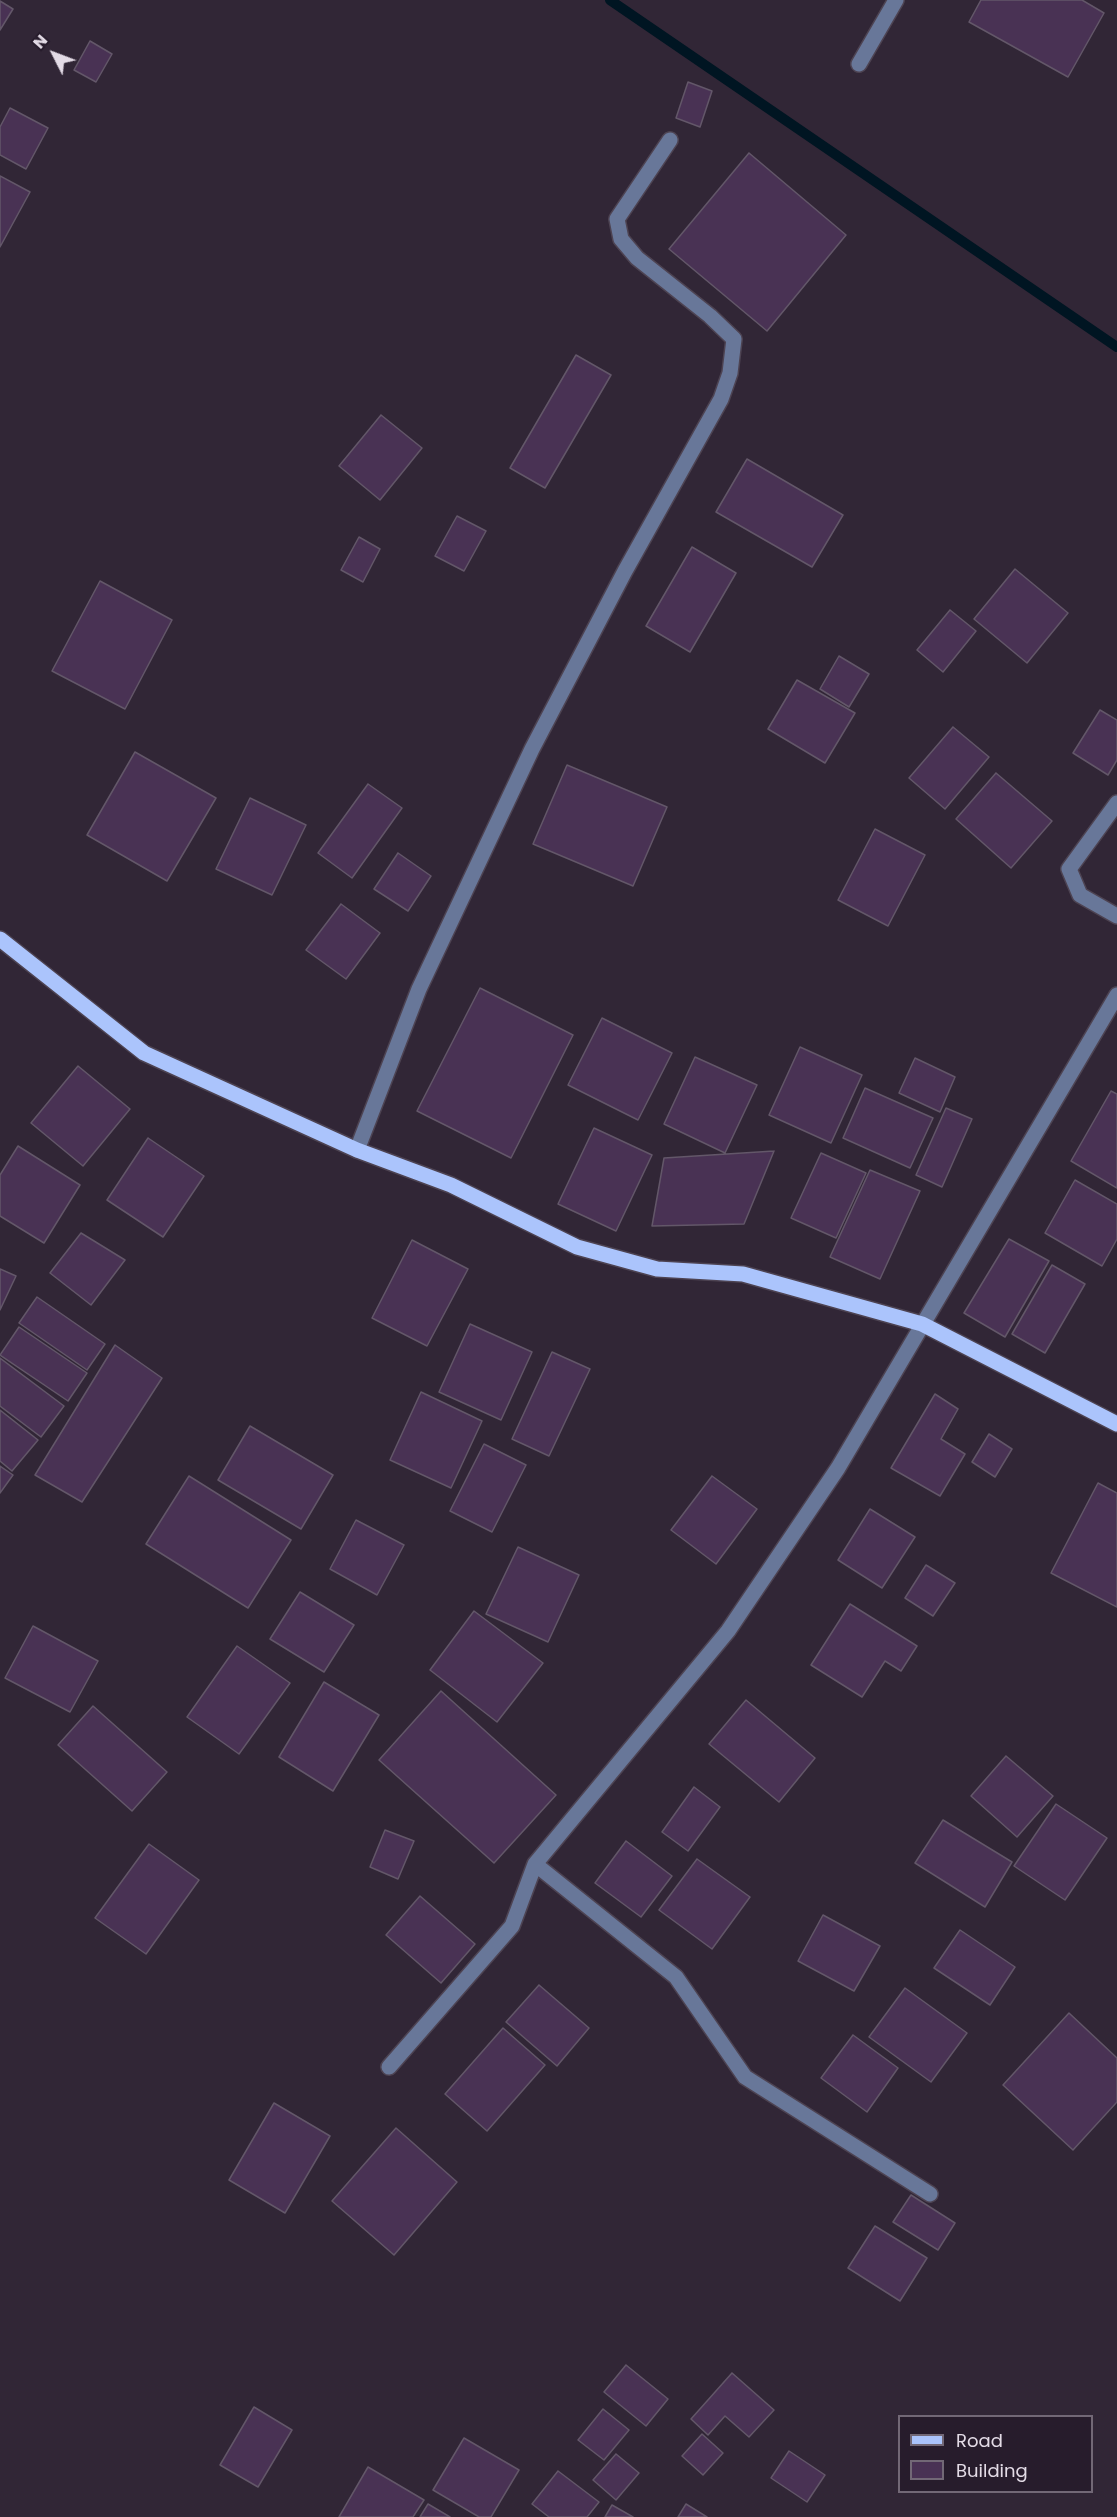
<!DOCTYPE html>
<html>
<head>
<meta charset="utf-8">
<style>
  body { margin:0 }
  #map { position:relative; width:1117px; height:2517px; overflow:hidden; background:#312636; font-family:Poppins,sans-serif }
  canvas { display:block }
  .legend { position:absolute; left:898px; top:2415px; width:195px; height:78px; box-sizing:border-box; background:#271c2c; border:2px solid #726876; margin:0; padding:8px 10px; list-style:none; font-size:18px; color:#e3dbe6 }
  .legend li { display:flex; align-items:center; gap:12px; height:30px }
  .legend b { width:30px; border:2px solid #726876 }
  .north { position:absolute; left:24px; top:24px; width:60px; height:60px; -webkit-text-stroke:4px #271c2c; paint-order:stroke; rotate:312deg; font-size:16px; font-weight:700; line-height:24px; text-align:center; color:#e3dbe6 }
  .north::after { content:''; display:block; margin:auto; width:21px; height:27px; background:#e3dbe6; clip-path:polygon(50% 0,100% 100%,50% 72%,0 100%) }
</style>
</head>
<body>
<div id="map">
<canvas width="1117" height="2517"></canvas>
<ul class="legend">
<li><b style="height:8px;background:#abc4fc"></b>Road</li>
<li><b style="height:16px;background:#493254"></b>Building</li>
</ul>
<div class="north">N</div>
</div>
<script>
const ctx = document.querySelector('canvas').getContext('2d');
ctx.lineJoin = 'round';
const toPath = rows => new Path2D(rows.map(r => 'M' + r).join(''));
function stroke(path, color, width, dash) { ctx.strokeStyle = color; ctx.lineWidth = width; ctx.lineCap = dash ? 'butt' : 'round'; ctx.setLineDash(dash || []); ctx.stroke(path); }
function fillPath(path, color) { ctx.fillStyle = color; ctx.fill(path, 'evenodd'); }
stroke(toPath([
  [610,0,1117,347]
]), '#001522', 10);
const building = toPath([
  [981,0,1082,0,1104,13,1068,77,969,22,981,0],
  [0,1,13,9,0,30,0,1],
  [90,41,112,54,96,82,74,70,90,41],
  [688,82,712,91,700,127,676,118,688,82],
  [10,108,48,128,26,169,0,155,0,127,10,108],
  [749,153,846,235,767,331,669,249,749,153],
  [0,176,30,192,0,247,0,176],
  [576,355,611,375,545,488,510,468,576,355],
  [381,415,422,448,380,500,339,466,381,415],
  [747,459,843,515,812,567,716,512,747,459],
  [457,516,486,531,464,571,435,556,457,516],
  [359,537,380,549,363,582,341,570,359,537],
  [692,547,736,573,690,652,646,626,692,547],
  [1015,569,1068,613,1027,663,974,619,1015,569],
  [100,581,172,620,125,709,52,671,100,581],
  [950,610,976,631,943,672,917,650,950,610],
  [839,656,869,674,849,707,820,689,839,656],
  [797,680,855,713,825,763,768,729,797,680],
  [1100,710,1117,720,1117,760,1108,775,1073,753,1100,710],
  [953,727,989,757,945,809,909,778,953,727],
  [135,752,216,798,167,881,87,835,135,752],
  [567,765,667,807,633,886,533,844,567,765],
  [996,773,1052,821,1011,868,956,819,996,773],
  [368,784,402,808,352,878,318,853,368,784],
  [250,798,306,825,272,895,216,869,250,798],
  [875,829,925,855,888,926,838,900,875,829],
  [398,853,431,876,408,911,374,889,398,853],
  [341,904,380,933,346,979,306,950,341,904],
  [480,988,573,1035,511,1158,417,1111,480,988],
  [602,1018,672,1053,638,1120,568,1085,602,1018],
  [800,1047,862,1075,831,1143,769,1115,800,1047],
  [695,1057,757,1085,725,1153,664,1124,695,1057],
  [915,1058,955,1077,940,1112,899,1093,915,1058],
  [78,1066,130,1109,83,1166,31,1123,78,1066],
  [865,1088,933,1118,910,1168,843,1138,865,1088],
  [1111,1091,1117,1094,1117,1188,1071,1161,1111,1091],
  [946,1108,972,1119,942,1187,916,1175,946,1108],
  [594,1128,652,1155,616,1231,558,1204,594,1128],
  [148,1138,204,1176,163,1237,107,1200,148,1138],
  [18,1146,80,1185,44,1243,0,1216,0,1175,18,1146],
  [774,1151,744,1224,652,1226,664,1158,774,1151],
  [821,1153,866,1173,836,1238,791,1218,821,1153],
  [870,1170,920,1191,880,1279,830,1257,870,1170],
  [1075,1180,1117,1204,1117,1239,1102,1266,1045,1233,1075,1180],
  [81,1233,125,1260,91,1305,50,1273,81,1233],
  [1009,1239,1049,1261,1005,1337,964,1313,1009,1239],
  [412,1240,468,1269,427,1346,372,1318,412,1240],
  [1052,1265,1085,1284,1045,1353,1012,1334,1052,1265],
  [0,1269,16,1276,0,1310,0,1269],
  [37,1297,105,1344,87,1370,19,1323,37,1297],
  [470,1324,532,1352,501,1420,439,1392,470,1324],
  [19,1327,87,1373,68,1401,0,1355,19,1327],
  [115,1345,162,1378,82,1502,35,1475,115,1345],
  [552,1352,590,1369,549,1456,512,1439,552,1352],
  [0,1358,64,1406,41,1437,0,1406,0,1358],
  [421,1392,482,1421,451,1488,390,1460,421,1392],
  [935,1394,958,1409,941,1439,965,1454,940,1496,891,1468,935,1394],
  [0,1410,38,1440,12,1471,0,1461,0,1410],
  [250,1426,333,1475,301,1529,218,1480,250,1426],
  [989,1434,1012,1449,995,1477,972,1462,989,1434],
  [484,1444,526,1465,492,1532,450,1511,484,1444],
  [0,1466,13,1475,0,1493,0,1466],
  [189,1476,291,1540,248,1608,146,1544,189,1476],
  [712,1476,757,1509,716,1564,671,1530,712,1476],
  [1098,1483,1117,1493,1117,1607,1051,1573,1098,1483],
  [870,1509,915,1537,882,1588,838,1560,870,1509],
  [356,1520,404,1545,377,1595,330,1569,356,1520],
  [518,1547,579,1575,548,1642,486,1614,518,1547],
  [926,1565,955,1583,933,1616,905,1598,926,1565],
  [300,1592,354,1625,324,1672,270,1639,300,1592],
  [850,1604,917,1646,901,1671,885,1661,862,1697,811,1665,850,1604],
  [474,1611,543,1663,497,1722,430,1670,474,1611],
  [33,1626,98,1661,70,1712,5,1678,33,1626],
  [237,1646,290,1683,239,1754,187,1717,237,1646],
  [324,1682,379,1715,333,1791,279,1757,324,1682],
  [441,1691,556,1795,494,1863,379,1760,441,1691],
  [746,1700,815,1758,779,1802,709,1744,746,1700],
  [93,1706,167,1772,132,1811,58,1745,93,1706],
  [1006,1756,1053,1796,1017,1837,971,1796,1006,1756],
  [694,1787,720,1807,688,1851,662,1832,694,1787],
  [1056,1804,1107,1838,1065,1900,1014,1866,1056,1804],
  [943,1820,1012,1862,985,1907,915,1863,943,1820],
  [385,1830,414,1841,398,1879,370,1867,385,1830],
  [626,1841,672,1876,641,1917,595,1883,626,1841],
  [149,1844,199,1880,146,1954,95,1918,149,1844],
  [697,1859,750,1897,712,1949,659,1910,697,1859],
  [420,1896,475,1944,441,1983,386,1935,420,1896],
  [823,1915,880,1946,854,1991,798,1961,823,1915],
  [960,1930,1015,1967,990,2005,934,1968,960,1930],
  [539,1985,589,2028,557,2066,506,2022,539,1985],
  [905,1988,967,2033,931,2082,869,2037,905,1988],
  [1069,2013,1117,2058,1117,2102,1073,2150,1003,2085,1069,2013],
  [503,2028,545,2065,487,2131,445,2094,503,2028],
  [853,2035,898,2068,867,2112,821,2078,853,2035],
  [274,2103,330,2136,285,2213,229,2180,274,2103],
  [396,2128,457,2182,394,2255,332,2201,396,2128],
  [911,2195,955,2223,938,2250,893,2222,911,2195],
  [875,2226,927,2258,900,2301,848,2268,875,2226],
  [626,2365,668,2399,646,2426,604,2392,626,2365],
  [732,2373,774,2410,749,2437,725,2416,708,2435,691,2419,732,2373],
  [254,2407,292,2430,258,2487,220,2465,254,2407],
  [603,2409,629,2430,604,2460,578,2440,603,2409],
  [702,2434,723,2453,703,2475,682,2456,702,2434],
  [464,2438,519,2470,491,2517,479,2517,433,2490,464,2438],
  [789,2451,825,2475,807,2502,771,2478,789,2451],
  [616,2454,639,2473,616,2500,593,2480,616,2454],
  [368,2467,424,2500,413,2517,339,2517,368,2467],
  [558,2471,599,2502,587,2517,549,2517,532,2504,558,2471],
  [428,2504,450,2517,420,2517,428,2504],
  [686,2504,707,2517,678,2517,686,2504],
  [612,2505,633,2517,605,2517,612,2505]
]);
fillPath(building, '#493254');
stroke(building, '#635769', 1.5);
const minor = toPath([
  [859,64,896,0],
  [1117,803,1069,869,1080,895,1117,916],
  [357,1150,419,989,532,749,625,571,721,399,730,373,734,339,710,316,637,258,621,239,617,219,670,140],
  [389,2067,512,1926,535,1864],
  [930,2194,745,2077,676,1977,535,1864,728,1631,838,1468,1117,995]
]);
const major = toPath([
  [0,939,144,1053,357,1150,451,1185,577,1247,657,1269,743,1274,922,1324,1117,1424]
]);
stroke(minor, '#4d4352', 18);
stroke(major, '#4d4352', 18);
stroke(minor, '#687799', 15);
stroke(major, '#abc4fc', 15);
</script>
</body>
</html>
